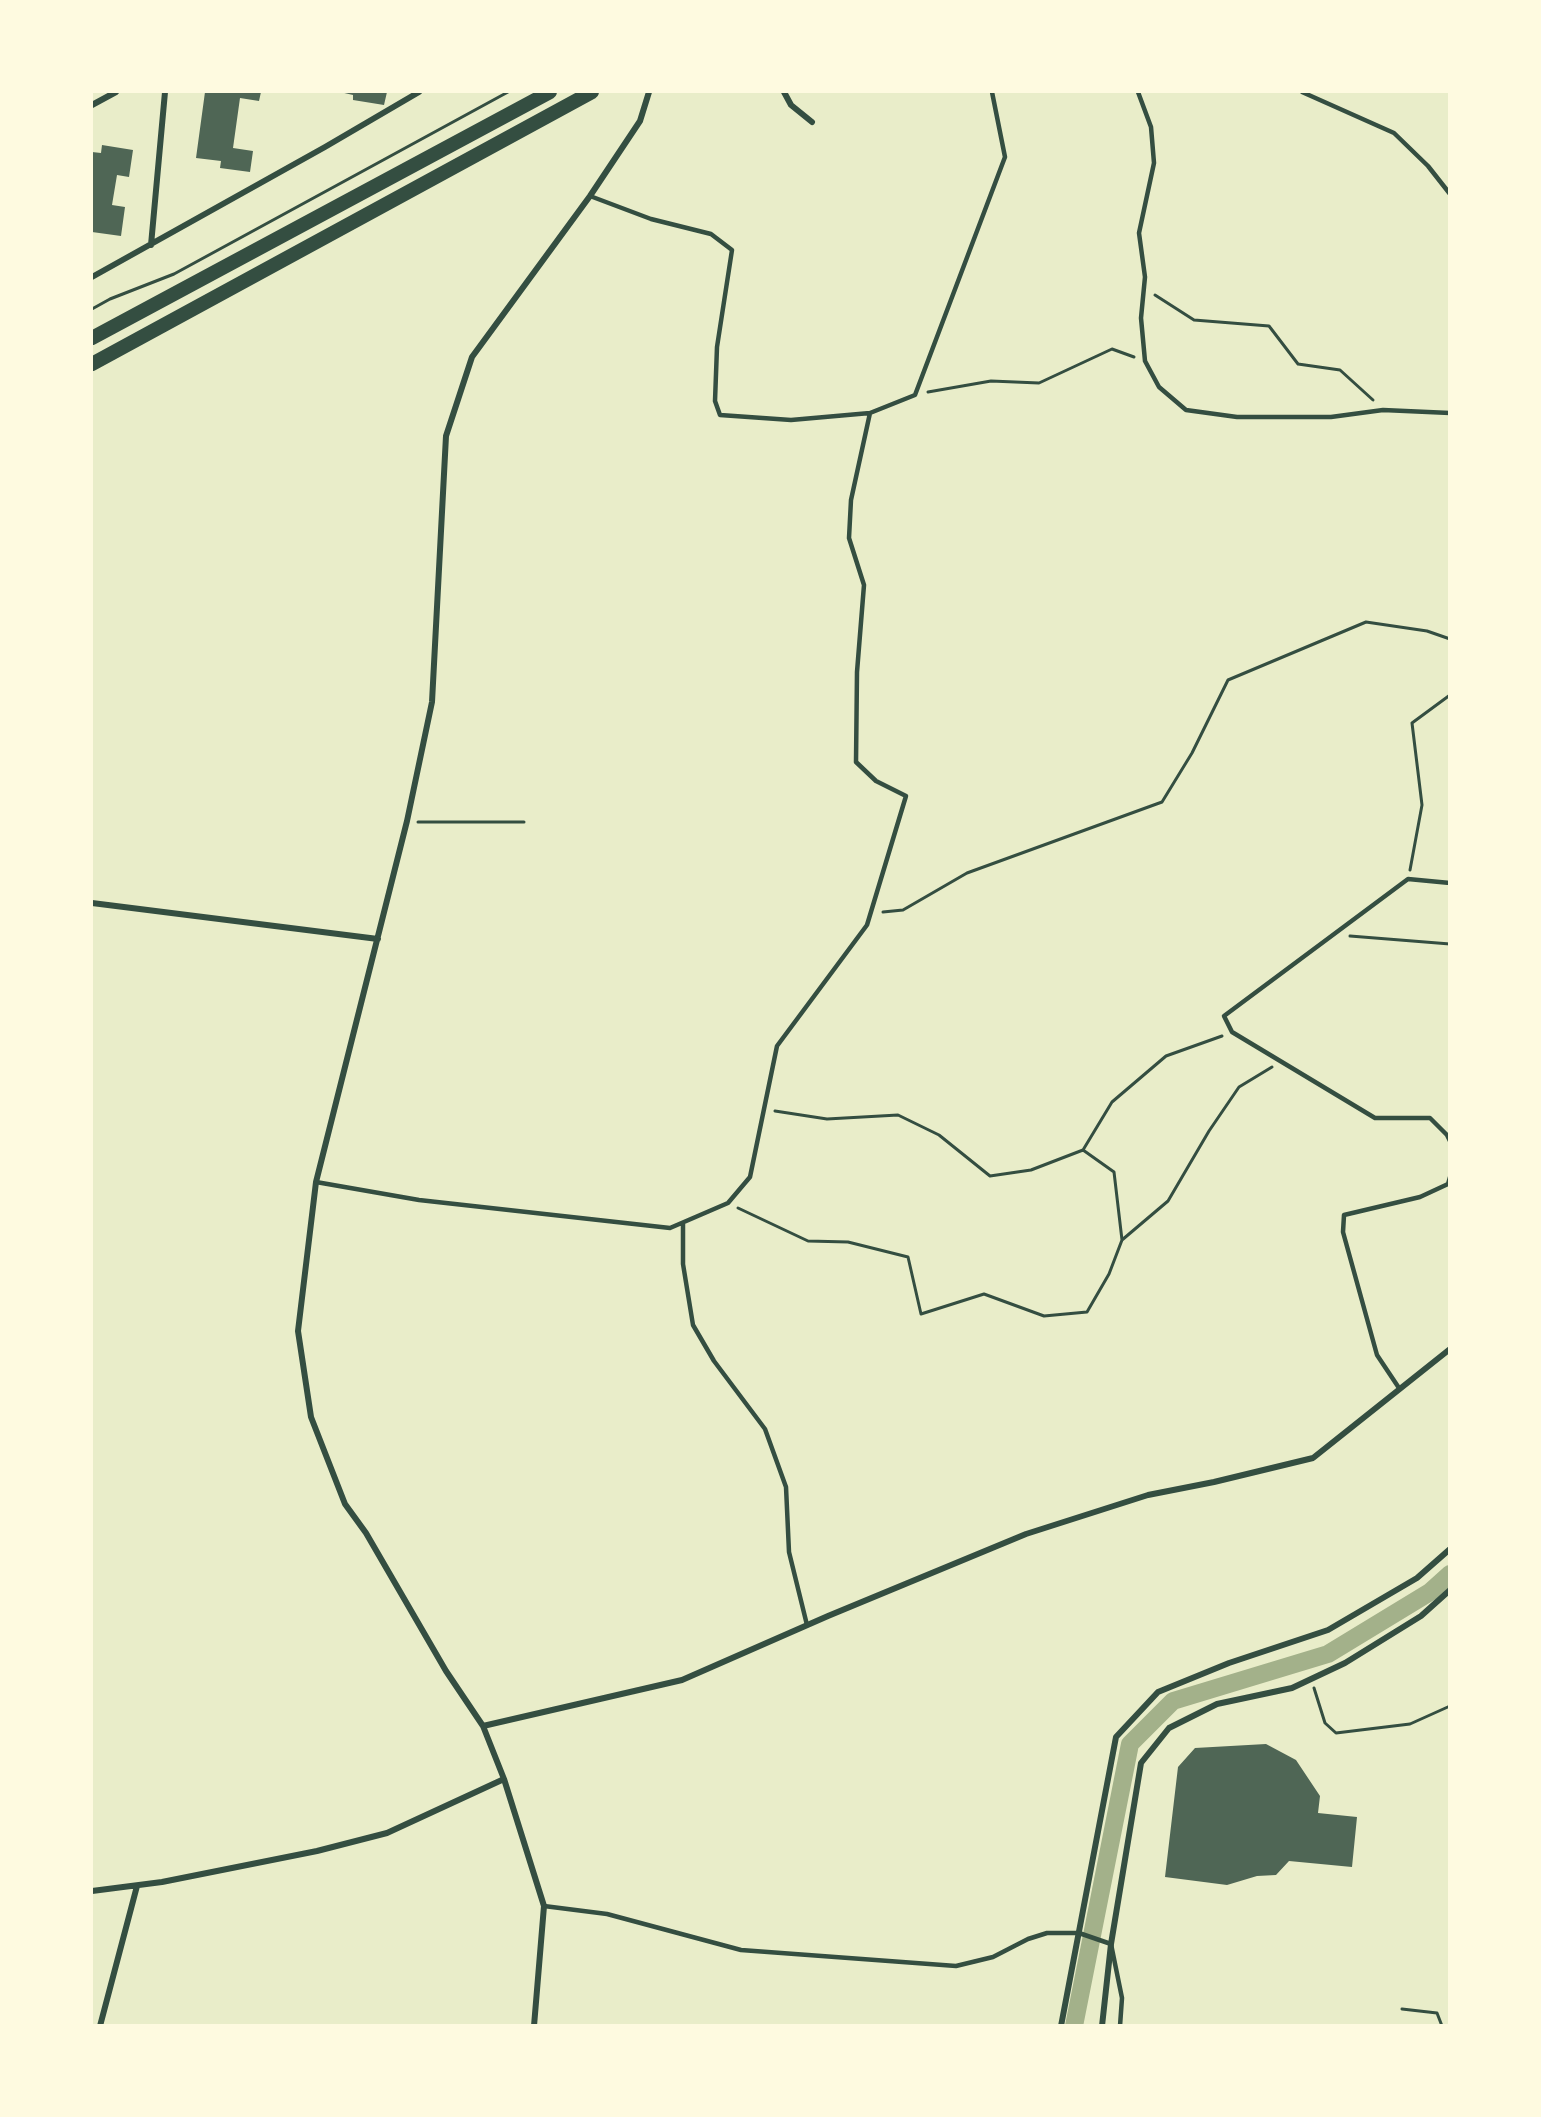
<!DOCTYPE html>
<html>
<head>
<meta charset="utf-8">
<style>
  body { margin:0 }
  #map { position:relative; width:1541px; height:2117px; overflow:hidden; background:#e9edc9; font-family:"Noto Sans",sans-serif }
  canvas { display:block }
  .frame { position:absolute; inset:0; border:93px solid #fefae0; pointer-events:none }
</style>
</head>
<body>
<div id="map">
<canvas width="1541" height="2117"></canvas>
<div class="frame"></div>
</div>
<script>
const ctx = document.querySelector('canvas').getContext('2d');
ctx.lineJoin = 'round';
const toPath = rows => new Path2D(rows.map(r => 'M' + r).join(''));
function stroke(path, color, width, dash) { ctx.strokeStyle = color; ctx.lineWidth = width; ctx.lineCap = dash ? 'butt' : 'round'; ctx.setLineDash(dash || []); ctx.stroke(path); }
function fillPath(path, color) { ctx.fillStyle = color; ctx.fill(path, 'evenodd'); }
stroke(toPath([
  [1074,2026,1130,1744,1173,1701,1328,1654,1430,1592,1450,1574]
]), '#a3b18a', 18);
fillPath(toPath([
  [205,92,261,92,259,101,240,98,233,148,253,151,250,172,220,168,221,161,196,158],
  [340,92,387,92,384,105,353,100,353,95],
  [102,145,133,150,129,177,117,175,112,205,125,207,121,236,92,232,92,152,101,153],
  [1266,1744,1296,1760,1320,1796,1318,1813,1357,1817,1352,1867,1289,1861,1276,1875,1257,1876,1227,1885,1165,1877,1178,1767,1195,1748]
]), '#4f6655');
stroke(toPath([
  [1155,295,1194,320,1269,326,1298,364,1340,370,1373,400],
  [92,309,110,299,174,274,508,92],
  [928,392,991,381,1039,383,1112,349,1134,357],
  [418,822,524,822],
  [1410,870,1422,805,1412,723,1450,695],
  [883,912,903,910,967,873,1162,802,1192,753,1228,680,1366,622,1427,631,1450,639],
  [1350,936,1450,944],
  [775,1111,827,1119,898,1115,939,1135,990,1176,1031,1170,1083,1150,1112,1102,1166,1056,1222,1036],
  [738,1208,808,1241,848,1242,908,1257,921,1314,984,1294,1044,1316,1087,1312,1109,1274,1122,1240,1114,1172,1083,1150],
  [1122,1240,1168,1201,1209,1131,1239,1087,1272,1067],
  [1314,1688,1325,1723,1336,1733,1410,1724,1450,1706],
  [1402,2009,1437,2013,1442,2026]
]), '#344e41', 3);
stroke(toPath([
  [1138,92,1151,127,1154,163,1139,233,1145,277,1141,318,1145,361,1159,387,1186,410,1237,417,1331,417,1383,410,1450,413],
  [1302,92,1394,133,1428,166,1450,194],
  [590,196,651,219,711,234,732,250,717,347,715,401,720,415,791,420,870,413,915,395,1005,157,992,92],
  [1450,883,1408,879,1224,1016,1232,1032,1375,1118,1430,1118,1447,1135,1450,1141],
  [316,1182,419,1200,670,1228,728,1203,750,1177,777,1046,867,925,906,796,876,781,856,762,857,672,864,585,849,538,851,500,870,413],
  [683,1223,683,1264,693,1325,714,1361,765,1429,786,1487,789,1552,807,1625],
  [1399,1388,1377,1355,1343,1232,1344,1215,1420,1197,1448,1184,1450,1177],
  [544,1906,607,1914,741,1950,956,1966,993,1957,1028,1939,1047,1933,1079,1933,1111,1944,1122,1998,1120,2026]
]), '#344e41', 4.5);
stroke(toPath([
  [784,92,791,105,812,122],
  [92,105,116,92],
  [151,245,165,92],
  [92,277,325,147,419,92],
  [92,903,378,939],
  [483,1726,682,1680,828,1616,1026,1534,1148,1495,1214,1482,1313,1458,1450,1349],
  [92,1891,162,1882,317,1851,387,1833,504,1779],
  [100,2026,137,1886],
  [534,2026,544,1906,504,1779,483,1726,446,1671,366,1533,345,1504,311,1417,298,1331,316,1182,407,821,432,702,446,436,472,357,590,196,640,121,649,92],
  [1061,2026,1116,1737,1158,1692,1229,1663,1328,1630,1417,1578,1450,1549],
  [1102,2026,1111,1944,1141,1763,1169,1728,1217,1704,1292,1688,1345,1663,1421,1616,1450,1590]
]), '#344e41', 6);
stroke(toPath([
  [92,338,550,92],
  [92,364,592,92]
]), '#344e41', 14);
</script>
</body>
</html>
